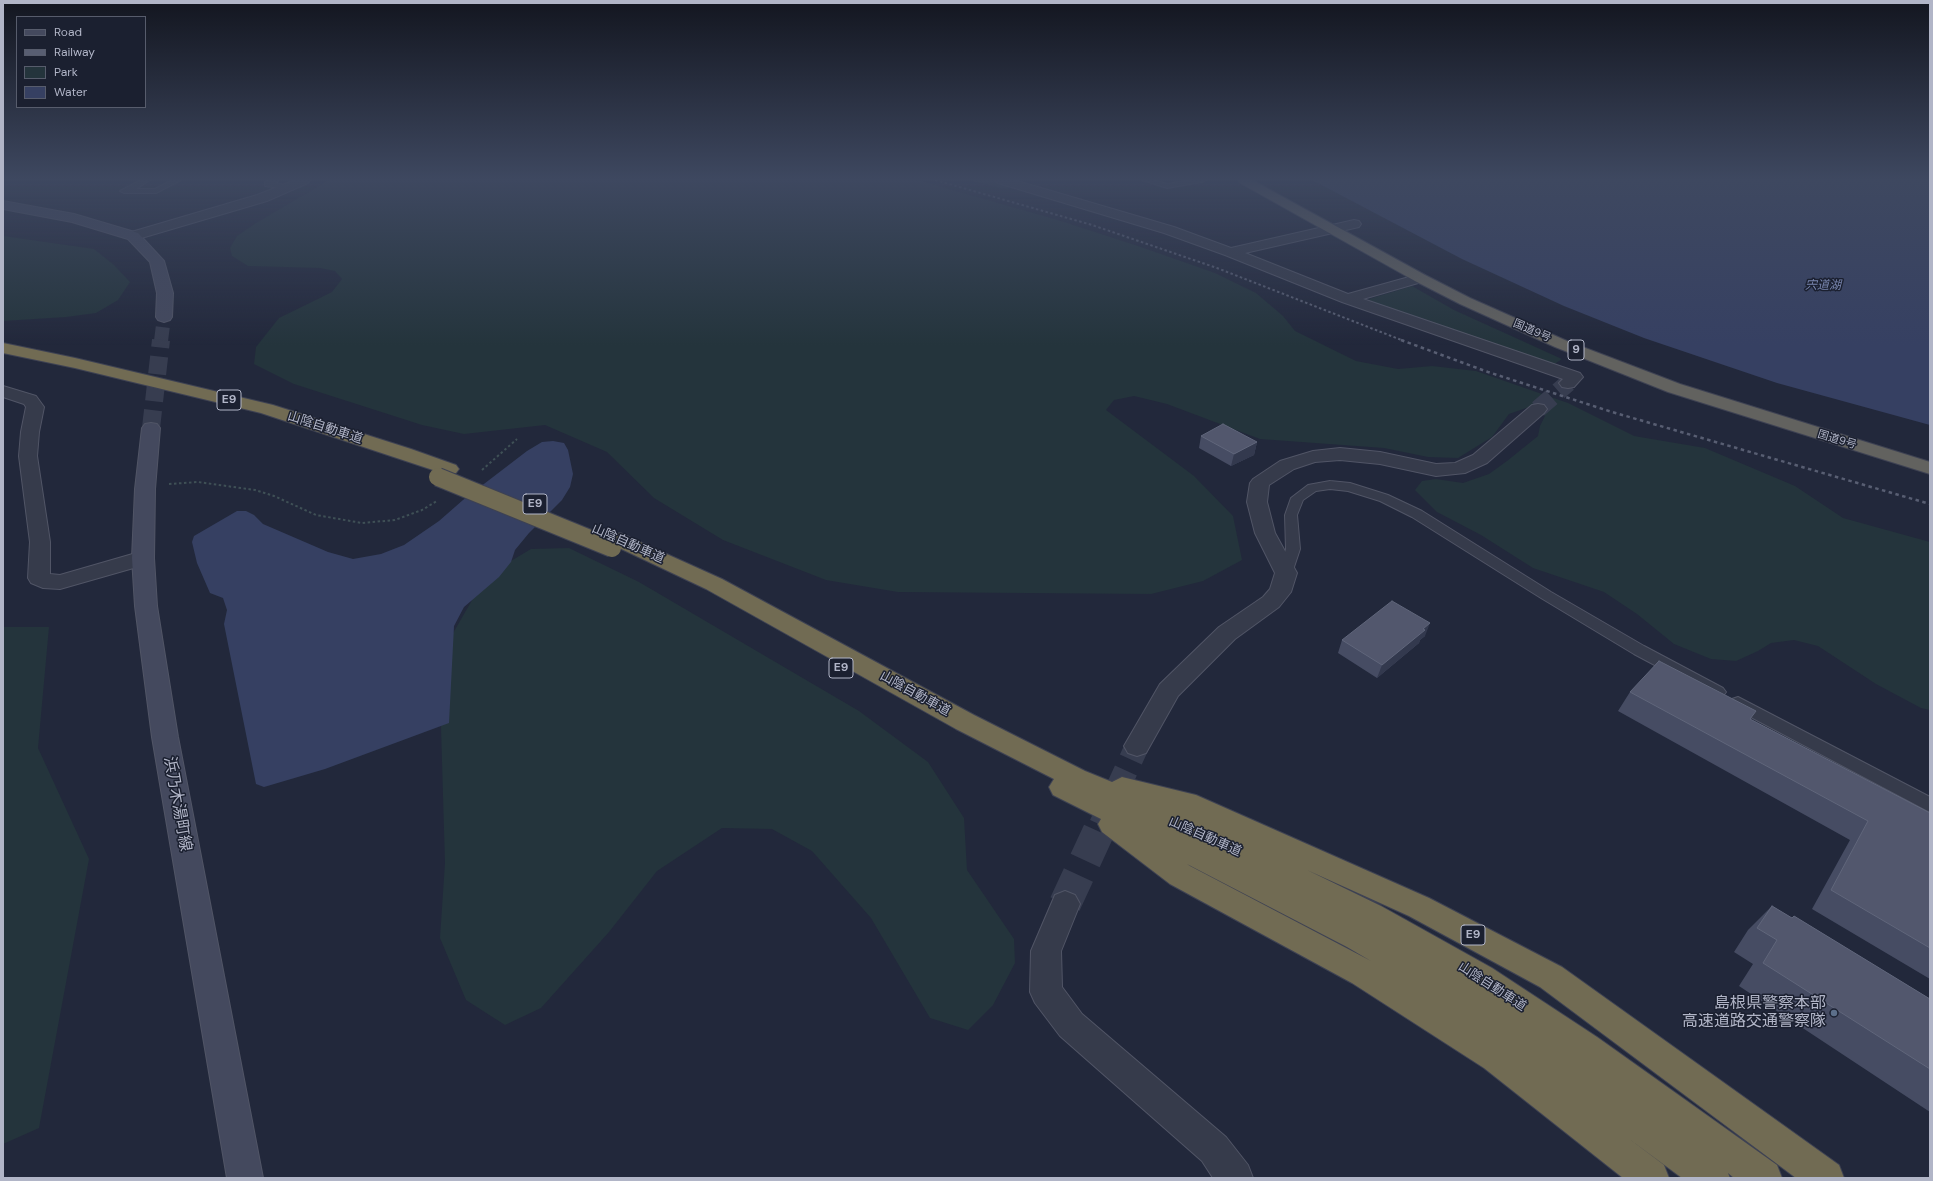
<!DOCTYPE html>
<html>
<head>
<meta charset="utf-8">
<style>
  body { margin:0 }
  #map { position:relative; width:1933px; height:1181px; overflow:hidden; background:#22283b; font-family:"DM Sans",sans-serif }
  canvas { display:block }
  .frame { position:absolute; inset:0; border:4px solid #b1b5c7; pointer-events:none }
  .legend { position:absolute; left:16px; top:16px; width:130px; height:92px; box-sizing:border-box; background:#1b2030; border:1px solid #575c6c; margin:0; padding:5px 7px; list-style:none; font-size:12px; color:#b1b5c7 }
  .legend li { display:flex; align-items:center; gap:8px; height:20px }
  .legend b { width:20px; border:1px solid #575c6c }
</style>
</head>
<body>
<div id="map">
<canvas width="1933" height="1181"></canvas>
<div class="frame"></div>
<ul class="legend">
<li><b style="height:5px;background:#44495e"></b>Road</li>
<li><b style="height:5px;background:#585e72"></b>Railway</li>
<li><b style="height:11px;background:#24343c"></b>Park</li>
<li><b style="height:11px;background:#364062"></b>Water</li>
</ul>
</div>
<script>
const ctx = document.querySelector('canvas').getContext('2d');
ctx.lineJoin = 'round';
function fillPath(path, color) { ctx.fillStyle = color; ctx.fill(path, 'evenodd'); }
const toPath = rows => new Path2D(rows.map(r => 'M' + r).join(''));
function stroke(path, color, width, dash) { ctx.strokeStyle = color; ctx.lineWidth = width; ctx.lineCap = dash ? 'butt' : 'round'; ctx.setLineDash(dash || []); ctx.stroke(path); }
function write(font, color, halo, rows, align = 'center') {
  ctx.font = font + ' "DM Sans","Noto Sans JP",sans-serif'; ctx.lineWidth = 3; ctx.setLineDash([]); ctx.textBaseline = 'middle'; ctx.strokeStyle = halo; ctx.fillStyle = color; for (const [text, x, y, turn = 0] of rows) {
    ctx.save(); ctx.translate(x, y); ctx.rotate((+turn || 0) * Math.PI / 180); ctx.textAlign = isNaN(turn) ? turn : align; if (halo) ctx.strokeText(text, 0, 0); ctx.fillText(text, 0, 0); ctx.restore();
  }
}
fillPath(toPath([
  [329,180,918,180,1061,221,1141,247,1215,273,1256,293,1283,316,1295,331,1356,361,1398,369,1432,366,1476,371,1568,403,1634,436,1705,448,1795,486,1843,518,1930,542,1930,710,1921,708,1876,684,1818,646,1794,640,1771,643,1758,651,1736,661,1711,659,1674,644,1637,614,1604,592,1533,568,1481,535,1437,512,1415,490,1422,481,1436,479,1463,483,1489,474,1507,461,1538,436,1540,426,1545,416,1542,410,1532,406,1509,414,1492,437,1458,458,1428,457,1384,448,1260,439,1167,404,1134,396,1114,400,1106,410,1194,476,1233,516,1242,560,1203,581,1151,594,898,592,826,580,723,540,654,498,607,452,545,425,464,434,422,425,294,384,254,364,256,347,279,318,332,292,342,279,335,271,320,268,248,266,232,256,230,248,237,236,256,223],
  [968,180,994,180,1012,186,1005,189],
  [3,236,94,249,114,265,130,282,118,300,96,313,66,317,3,321],
  [1412,286,1454,310,1562,359,1553,365,1370,304,1369,299],
  [569,548,639,582,859,711,928,762,964,818,967,870,1014,939,1015,963,993,1005,968,1030,930,1018,871,918,812,851,772,829,722,828,657,871,609,932,541,1008,505,1025,466,1000,440,938,445,863,441,728,445,647,486,576,531,549],
  [3,627,49,627,38,748,89,859,39,1128,3,1144]
]), '#24343c');
fillPath(toPath([
  [1312,180,1930,180,1930,425,1777,383,1644,338,1564,306,1462,259],
  [553,441,564,443,568,450,573,474,570,487,562,500,529,533,515,550,511,562,499,577,464,607,454,626,449,723,325,769,264,787,256,784,224,624,227,610,223,598,210,593,197,563,192,542,194,536,237,511,246,511,254,515,263,524,328,552,353,559,381,554,404,545,439,521,463,500,527,451,542,442]
]), '#364062');
stroke(toPath([
  [1538,409,1568,383]
]), '#373d50', 18, [18, 9]);
stroke(toPath([
  [1101,825,1137,746]
]), '#373d50', 24, [24, 12]);
stroke(toPath([
  [1065,904,1102,824]
]), '#373d50', 32, [32, 16]);
stroke(toPath([
  [161,341,164,317]
]), '#373d50', 14, [14, 7]);
stroke(toPath([
  [151,428,161,340]
]), '#373d50', 18, [18, 9]);
const service = toPath([
  [141,180,150,180,136,189,155,189,172,180,181,180,156,193,124,193,120,191,141,180],
  [270,180,279,180,276,183,292,187,288,189,265,186,265,182,270,180],
  [1142,180,1153,180,1167,184,1191,180,1206,180,1202,182,1167,188,1142,180],
  [1330,481,1350,483,1388,495,1422,511,1551,592,1644,646,1723,688,1726,692,1723,696,1718,698,1713,696,1634,654,1541,598,1412,517,1380,501,1348,491,1330,489,1316,491,1303,500,1297,515,1300,549,1291,576,1281,576,1279,573,1286,549,1285,515,1291,498,1308,485,1330,481],
  [1738,697,1930,797,1930,812,1732,707,1730,703,1732,699,1738,697]
]);
const minor = toPath([
  [996,180,1014,180,1174,227,1231,248,1354,220,1359,221,1361,224,1359,227,1245,253,1348,294,1420,274,1425,275,1427,278,1425,281,1363,299,1580,373,1583,377,1574,387,1568,388,1562,387,1559,383,1563,379,1342,302,1225,255,1164,233,998,183,996,180],
  [3,386,36,396,44,407,39,432,37,456,50,542,50,574,60,575,143,551,151,553,154,558,151,563,60,589,43,588,31,583,28,578,30,542,19,456,21,432,26,407,24,404,3,397,3,386],
  [1538,404,1544,405,1547,409,1544,413,1487,463,1465,473,1436,476,1380,464,1340,460,1315,462,1294,469,1269,485,1267,502,1275,533,1297,573,1291,592,1279,607,1235,639,1178,696,1146,753,1137,756,1128,753,1124,746,1160,684,1219,627,1263,597,1270,589,1275,573,1255,533,1247,502,1250,483,1253,479,1280,461,1313,451,1340,448,1380,452,1436,464,1455,463,1473,455,1532,405,1538,404],
  [1065,891,1075,895,1080,904,1061,951,1062,987,1082,1014,1226,1137,1248,1165,1253,1178,1213,1178,1202,1161,1060,1036,1035,1003,1030,992,1031,951,1055,895,1065,891]
]);
const tertiary = toPath([
  [295,180,310,180,308,183,267,201,138,239,128,239,126,236,128,233,257,195,295,180]
]);
const secondary = toPath([
  [3,201,74,214,138,233,164,261,173,293,172,317,170,320,164,322,158,320,156,317,157,293,150,262,128,239,72,222,3,209,3,201],
  [151,423,157,424,160,428,155,489,154,558,157,606,178,737,263,1178,227,1178,152,737,135,606,132,558,135,489,142,428,145,424,151,423]
]);
const trunk = toPath([
  [1238,180,1252,180,1425,275,1470,298,1567,341,1680,384,1930,462,1930,474,1668,392,1555,347,1460,304,1415,281,1240,183,1238,180]
]);
const motorway = toPath([
  [3,343,75,358,273,405,411,449,456,465,459,469,456,473,449,475,442,473,261,413,75,368,3,353,3,343],
  [620,533,722,579,974,715,1085,771,1112,782,1122,777,1196,795,1429,898,1562,967,1839,1165,1844,1178,1796,1178,1540,987,1409,916,1307,870,1381,906,1492,968,1597,1037,1777,1165,1782,1178,1734,1178,1728,1173,1730,1178,1682,1178,1628,1138,1664,1165,1669,1178,1623,1178,1484,1068,1352,983,1170,884,1102,832,1098,824,1101,819,1053,795,1049,787,1054,779,956,729,706,589,613,545,610,540,613,535,620,533],
  [1187,864,1347,947,1371,961,1190,866,1187,864]
]);
stroke(service, '#515566', 2);
stroke(minor, '#515566', 2);
stroke(tertiary, '#515566', 2);
stroke(secondary, '#515566', 2);
stroke(trunk, '#3e4253', 2);
stroke(motorway, '#3e4253', 2);
stroke(toPath([
  [482,470,517,439],
  [169,484,198,482,255,490,274,496,316,515,362,523,395,520,422,510,437,501]
]), '#3f5056', 2, [2.5, 2.5]);
fillPath(service, '#363b4b');
fillPath(minor, '#363b4b');
fillPath(tertiary, '#363b4b');
fillPath(secondary, '#44495e');
fillPath(trunk, '#62625f');
fillPath(motorway, '#716b53');
stroke(toPath([
  [935,180,1092,225,1217,268,1404,341]
]), '#585e72', 2, [2.5, 2.5]);
stroke(toPath([
  [1401,340,1488,372,1612,412,1930,504]
]), '#585e72', 2.5, [3.5, 3.5]);
const motorwayBridge = toPath([
  [438,477,612,548]
]);
stroke(motorwayBridge, '#3e4253', 20, []);
stroke(motorwayBridge, '#716b53', 18);
fillPath(toPath([
  [1201,436,1257,442,1254,455,1231,466,1199,448],
  [1425,636,1420,640,1419,643,1377,678,1338,653,1342,640],
  [1630,692,1750,719,1930,813,1930,979,1812,909,1850,840,1618,711],
  [1772,906,1792,918,1794,916,1930,999,1930,1112,1739,986,1753,964,1734,952,1748,930]
]), '#464c63');
fillPath(toPath([
  [1257,442,1254,455,1231,466,1234,454],
  [1430,623,1425,636,1420,640,1419,643,1377,678,1382,665]
]), '#33394e');
const building = toPath([
  [1223,424,1257,442,1234,454,1201,436,1223,424],
  [1392,601,1430,623,1423,629,1425,630,1382,665,1342,640,1392,601],
  [1659,661,1756,711,1750,719,1930,813,1930,948,1831,890,1868,821,1630,692,1659,661],
  [1772,906,1792,918,1794,916,1930,999,1930,1069,1763,963,1777,940,1757,928,1772,906]
]);
fillPath(building, '#52576d');
stroke(building, '#60667b', 1);
const sky = ctx.createLinearGradient(0, 0, 0, 345);
sky.addColorStop(0, '#131620');
sky.addColorStop(0.52, '#3e4860');
sky.addColorStop(1, '#3e486000');
ctx.fillStyle = sky;
ctx.fillRect(0, 0, 1933, 345);
for (const [x, y, r, color] of [
  [1834,1013,4,"#5c6f8a"]
]) { const dot = new Path2D(); dot.arc(x, y, r, 0, 2 * Math.PI); ctx.fillStyle = color; ctx.fill(dot); stroke(dot, '#1b2030', 1.5); }
write('11px', '#b1b5c7', '#1b2030', [
  ["国道9号",1532,331,23],
  ["国道9号",1837,440,17]
]);
write('italic 12px', '#7986af', '#1b2030', [
  ["宍道湖",1823,286]
]);
for (const [x, y, w] of [
  [1576,350,16],
  [229,400,24],
  [535,504,24],
  [841,668,24],
  [1473,935,24]
]) { const box = new Path2D(); box.roundRect(x - w / 2, y - 10, w, 20, 3); ctx.fillStyle = '#1b2030'; ctx.fill(box); stroke(box, '#b1b5c7', 1); }
write('bold 12px', '#b1b5c7', null, [
  ["9",1576,350],
  ["E9",229,400],
  ["E9",535,504],
  ["E9",841,668],
  ["E9",1473,935]
]);
write('13px', '#b1b5c7', '#1b2030', [
  ["山陰自動車道",325,428,18],
  ["山陰自動車道",628,544,24],
  ["山陰自動車道",915,694,29],
  ["山陰自動車道",1205,837,24],
  ["山陰自動車道",1492,987,33]
]);
write('16px', '#b1b5c7', '#1b2030', [
  ["浜乃木湯町線",177,804,80]
]);
write('16px', '#b1b5c7', '#1b2030', [
  ["島根県警察本部",1826,1004],
  ["高速道路交通警察隊",1826,1022]
], 'right');
</script>
</body>
</html>
